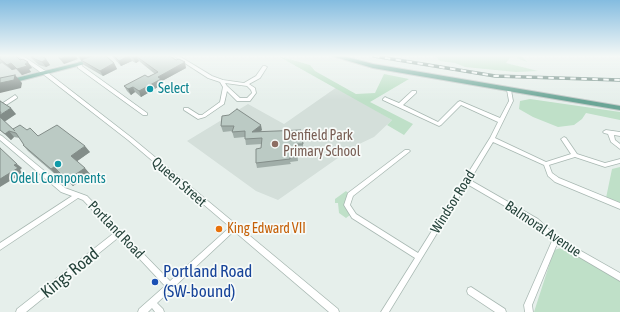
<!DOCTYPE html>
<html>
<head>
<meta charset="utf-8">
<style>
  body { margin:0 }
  canvas { display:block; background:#e6efeb }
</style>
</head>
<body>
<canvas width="620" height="312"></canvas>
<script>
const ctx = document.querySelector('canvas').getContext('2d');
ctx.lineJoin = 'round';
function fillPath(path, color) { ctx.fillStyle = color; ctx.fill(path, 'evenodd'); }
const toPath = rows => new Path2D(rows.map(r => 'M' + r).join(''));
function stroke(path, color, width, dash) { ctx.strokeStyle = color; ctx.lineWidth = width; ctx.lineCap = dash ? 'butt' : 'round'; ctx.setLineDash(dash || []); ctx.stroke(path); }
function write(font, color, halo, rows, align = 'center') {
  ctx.font = font + ' "Asap Condensed",sans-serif'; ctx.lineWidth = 3.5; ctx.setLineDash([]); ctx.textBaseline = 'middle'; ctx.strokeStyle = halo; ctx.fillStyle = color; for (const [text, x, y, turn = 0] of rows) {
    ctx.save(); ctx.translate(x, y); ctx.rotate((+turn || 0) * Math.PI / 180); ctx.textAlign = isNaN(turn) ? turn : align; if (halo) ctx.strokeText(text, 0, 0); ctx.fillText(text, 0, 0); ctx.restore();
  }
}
fillPath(toPath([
  [0,56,95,56,0,82],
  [337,87,392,120,374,137,355,146,278,200,256,191,187,141,248,104,284,124]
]), '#d4dfda');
fillPath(toPath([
  [278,56,310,65,315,71,356,94,375,93,384,74,409,79,370,102,413,124,404,135,387,125,392,120],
  [435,56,522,56,527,62,514,57,510,58,506,63,538,71,516,72,465,67,455,63,440,61],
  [530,99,620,112,620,120,586,113,582,119,574,125,558,127,533,117,519,109,520,101],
  [620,167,620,203,606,198,612,169],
  [346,191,349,194,345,207,350,215,346,218,339,213,338,203,335,203,335,199],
  [561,248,571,252,620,280,620,312,534,312,554,250]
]), '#bfe0c8');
const minor = toPath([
  [18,56,23,56,47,72,132,138,338,309,339,312,329,312,234,231,157,303,163,309,164,312,155,312,152,308,148,312,138,312,139,309,165,286,119,237,26,312,16,312,17,309,114,233,83,200,78,198,0,250,0,243,72,196,61,192,0,140,0,135,2,136,65,188,87,196,170,281,230,227,128,140,43,74,18,56],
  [174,56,179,56,212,76,223,80,244,83,256,76,263,66,265,66,267,67,260,78,249,84,255,88,256,93,250,101,237,101,227,91,224,104,205,117,198,119,184,110,184,108,188,108,199,115,202,115,220,102,223,87,220,82,208,78,174,56],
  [225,83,247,86,251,90,252,93,247,98,240,98,227,86,225,83],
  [77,63,81,63,82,66,147,113,147,115,143,115,78,68,77,64,77,63],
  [507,89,511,89,511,90,513,101,495,138,546,162,571,154,561,139,564,137,566,138,577,154,605,163,620,159,620,163,605,167,575,157,549,165,552,173,559,178,620,203,620,209,555,182,548,176,544,165,493,142,470,180,538,219,558,238,620,273,620,281,557,244,532,305,533,312,525,312,524,305,552,241,534,223,467,184,389,312,381,312,415,258,352,218,344,205,348,193,405,150,409,150,410,151,409,152,353,196,350,205,356,214,418,253,490,138,498,122,461,105,441,125,439,126,383,100,383,99,385,97,387,98,399,103,412,91,416,91,416,93,403,105,438,122,458,102,460,101,500,118,509,101,507,90,507,89],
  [15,95,17,97,17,98,0,109,0,105,15,95],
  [606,130,620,132,620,136,614,135,615,140,620,144,620,149,611,142,608,134,604,133,603,132,604,131,606,130],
  [471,287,505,309,506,312,495,312,468,294,467,291,468,288,471,287]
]);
const primary = toPath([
  [97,56,106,56,81,65,0,86,0,82,77,63,97,56],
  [332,56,343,56,373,64,620,106,620,110,373,68,332,56]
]);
stroke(minor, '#a8b8b2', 1.5);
stroke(primary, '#c2cac8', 2);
fillPath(minor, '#fff');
fillPath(primary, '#6aa596');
const rail = toPath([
  [374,56,495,76,620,80]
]);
stroke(rail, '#5f7d75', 3.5);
stroke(rail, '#f7fbf9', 2, [5.5]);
fillPath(toPath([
  [0,56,16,56,32,68,29,69,31,72,22,75,16,69,12,70,2,63,0,64],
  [29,56,42,56,46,59,50,65,46,67,39,65],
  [77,56,106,56,114,63,117,69,103,76,84,65,81,60],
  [112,56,170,56,186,68,162,81,163,84,141,97,135,92,131,95,127,91,124,86,148,77,155,74,139,61,136,63,132,61,121,66],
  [0,113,16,114,4,122,15,131,27,130,38,136,90,152,77,161,90,174,73,186,59,173,56,175,28,151,23,145,24,145,20,138,14,137,11,140,0,130],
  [222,116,262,130,260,131,303,144,303,149,297,150,298,161,290,162,291,164,257,168,256,163,261,148,262,144,246,145,245,137,234,138,232,131,223,132,221,126]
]), '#a1aea9');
fillPath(toPath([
  [67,56,76,56,78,59,64,64,60,59],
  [79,56,94,56,81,60],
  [128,56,129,56,132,61,121,66,119,61],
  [136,56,139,61,136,63,133,58],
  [46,59,50,65,46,67,42,62],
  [28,62,32,68,29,69,31,72,22,75,17,69,25,64],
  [185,62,186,68,162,81,163,84,141,97,139,91,158,77],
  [11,63,16,69,12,70,7,65],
  [114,63,117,69,103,76,100,71],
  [15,75,22,83,21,88,0,93,0,83],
  [133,87,135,92,131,95,128,89],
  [11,108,16,114,4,122,0,118,0,115],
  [261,125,262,130,253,137,252,132],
  [9,131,14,137,11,140,5,134],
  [85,146,90,152,76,162,71,156],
  [17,164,22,168,20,170,23,173,0,187,0,179,14,165],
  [54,167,59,173,56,175,51,169],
  [85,168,90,174,73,186,67,180]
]), '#838d89');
const building = toPath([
  [0,56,16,56,20,60,23,59,28,62,25,64,27,66,17,69,11,63,7,65,0,59,0,56],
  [31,56,42,56,46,59,42,62,35,59,31,56],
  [58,56,67,56,60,59,58,56],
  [92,56,106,56,114,63,100,71,81,60,92,56],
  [114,56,128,56,119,61,114,56],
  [130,56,170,56,176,60,179,59,185,62,158,77,161,79,139,91,133,87,128,89,124,86,145,75,148,77,158,72,136,56,133,58,130,56],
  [15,75,14,80,0,83,0,78,15,75],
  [0,101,11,108,0,115,0,113,1,113,0,111,0,101],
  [237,109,261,125,252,132,301,130,303,144,297,144,298,156,290,157,290,159,256,163,256,149,261,148,262,138,245,139,245,131,232,132,234,126,221,126,222,116,229,115,237,109],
  [0,117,15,131,13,129,20,125,27,130,30,128,38,136,57,125,85,146,71,156,85,168,67,180,54,167,51,169,23,145,24,145,16,133,9,131,5,134,0,130,0,117],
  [0,148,17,164,14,165,18,168,0,179,0,148]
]);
fillPath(building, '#bbcac4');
stroke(building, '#838d89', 1);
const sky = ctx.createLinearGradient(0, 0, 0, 100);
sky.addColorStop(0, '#84bce0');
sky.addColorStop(0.56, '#f4f8f6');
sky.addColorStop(1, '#f4f8f600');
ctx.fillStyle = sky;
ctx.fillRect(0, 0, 620, 100);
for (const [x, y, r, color] of [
  [150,89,4,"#0f9aa8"],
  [275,144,4,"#8d6e63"],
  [58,164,4,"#0f9aa8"],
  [219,229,4,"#e8710a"],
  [155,282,4,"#1a4fb4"]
]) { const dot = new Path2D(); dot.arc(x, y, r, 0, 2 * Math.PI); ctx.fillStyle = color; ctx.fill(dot); stroke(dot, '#f7fbf9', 1.5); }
write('14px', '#0d838f', '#f7fbf9', [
  ["Select",158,89],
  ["Odell Components",58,179,"center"]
], 'left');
write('14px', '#785e54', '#f7fbf9', [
  ["Denfield Park",283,136],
  ["Primary School",283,152]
], 'left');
write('14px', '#24423a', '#f7fbf9', [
  ["Queen Street",179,182,41],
  ["Windsor Road",453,202,-58],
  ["Balmoral Avenue",543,229,34],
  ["Portland Road",116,230,46]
]);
write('14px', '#c56008', '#f7fbf9', [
  ["King Edward VII",227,229]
], 'left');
write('17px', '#164399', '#f7fbf9', [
  ["Portland Road",163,272],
  ["(SW-bound)",163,292]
], 'left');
write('17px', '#24423a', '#f7fbf9', [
  ["Kings Road",70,273,-39]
]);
</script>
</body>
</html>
